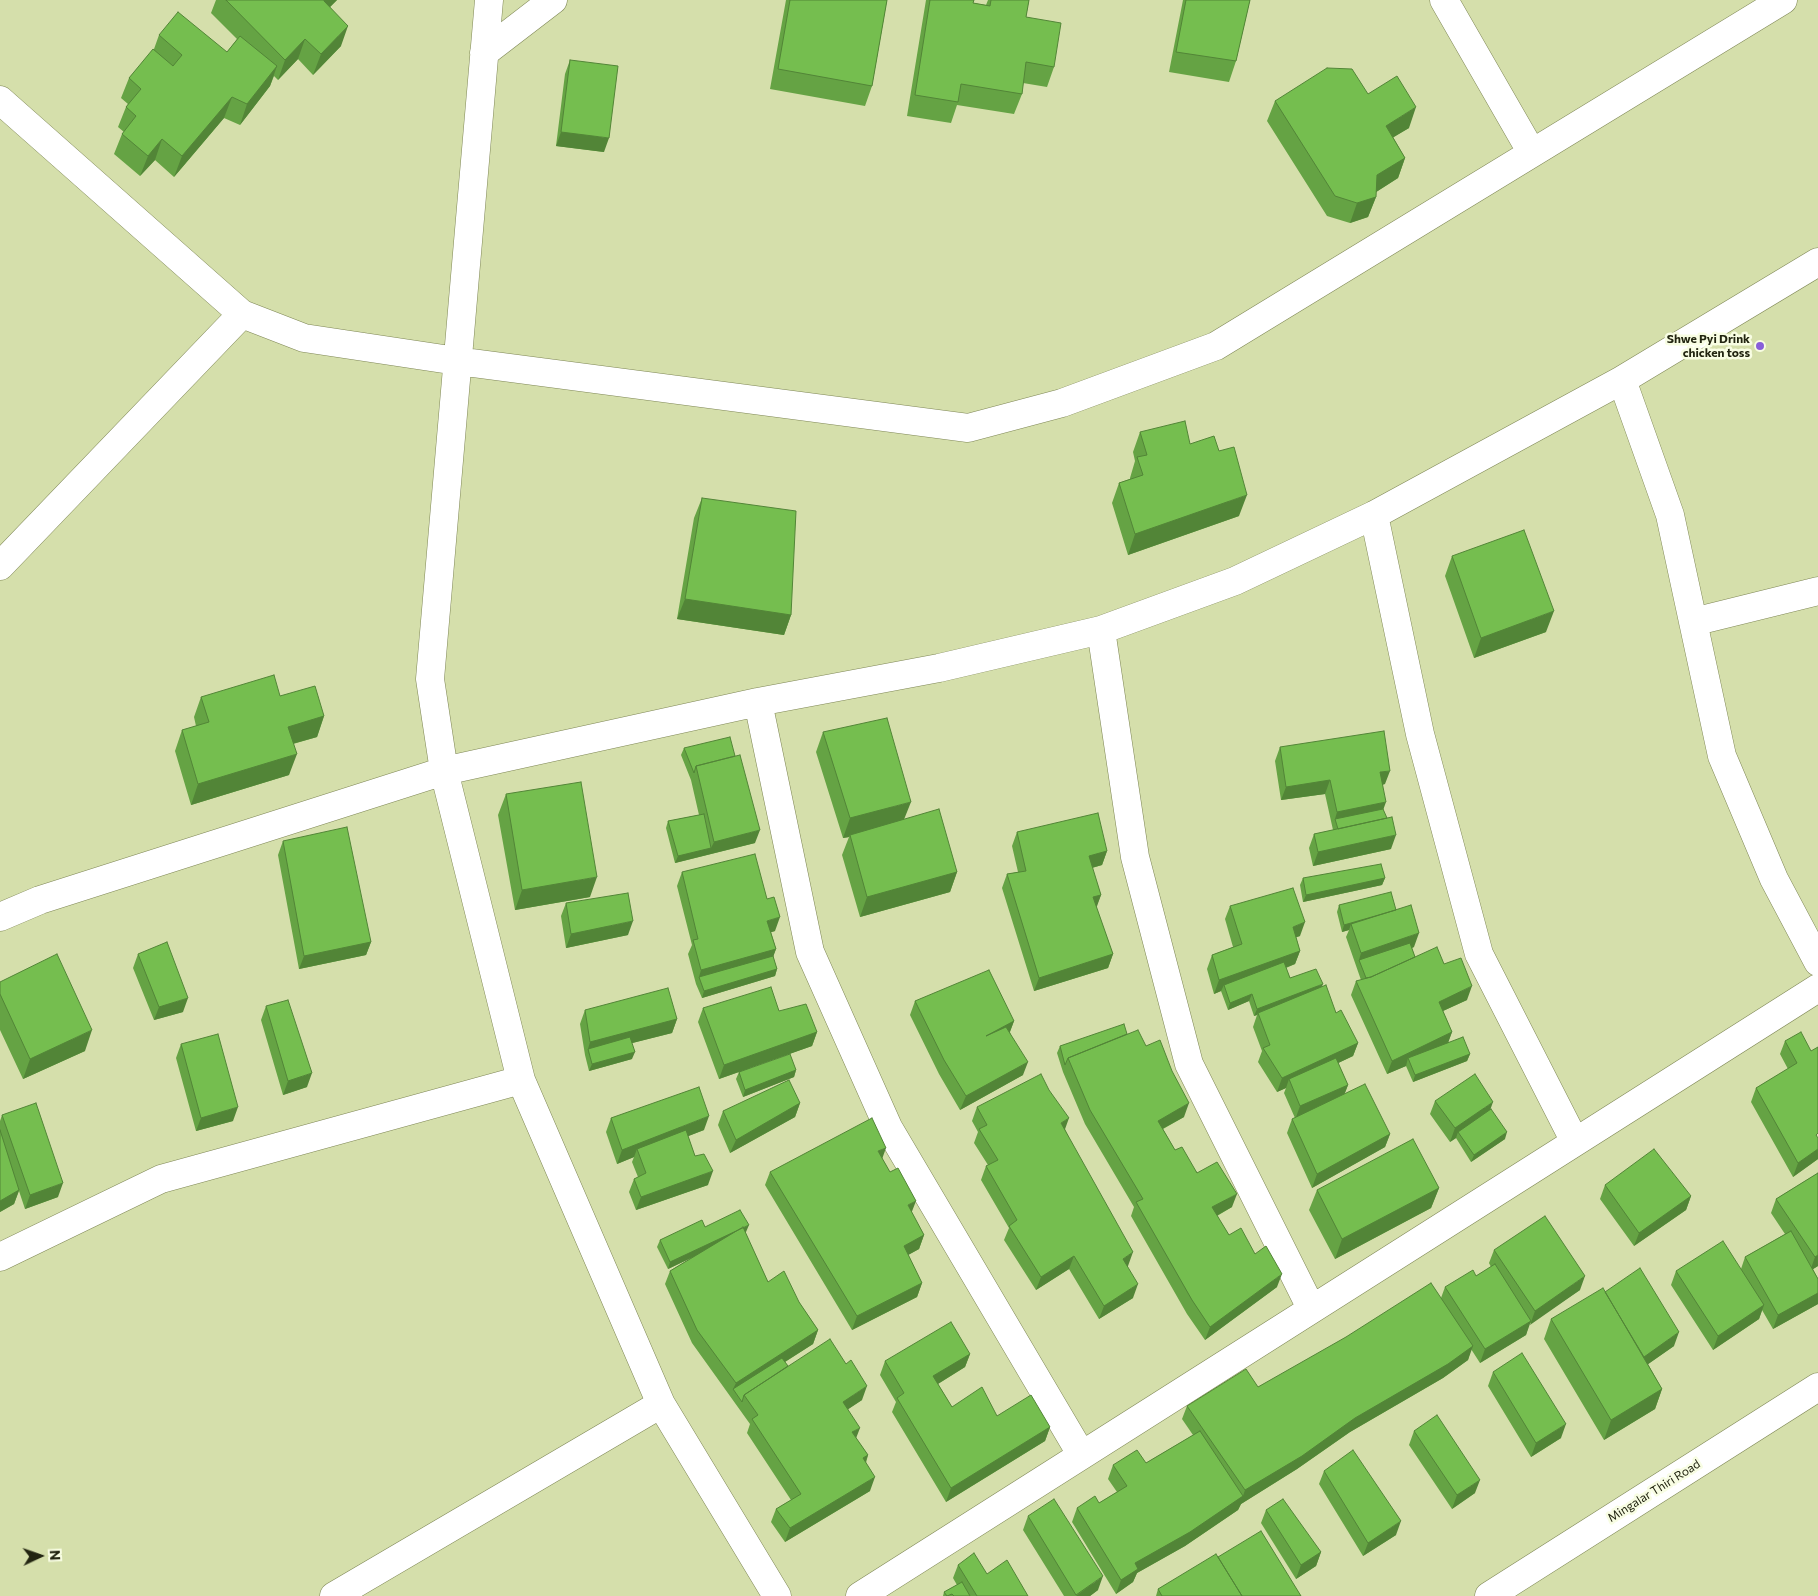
<!DOCTYPE html>
<html>
<head>
<meta charset="utf-8">
<style>
  body { margin:0 }
  #map { position:relative; width:1818px; height:1596px; overflow:hidden; background:#d5dfab; font-family:Commissioner,sans-serif }
  canvas { display:block }
  .north { position:absolute; left:15px; top:1531px; width:50px; height:50px; -webkit-text-stroke:4px #f8fde3; paint-order:stroke; rotate:87deg; font-size:14px; font-weight:700; line-height:20px; text-align:center; color:#222511 }
  .north::after { content:''; display:block; margin:auto; width:18px; height:22px; background:#222511; clip-path:polygon(50% 0,100% 100%,50% 72%,0 100%) }
</style>
</head>
<body>
<div id="map">
<canvas width="1818" height="1596"></canvas>
<div class="north">N</div>
</div>
<script>
const ctx = document.querySelector('canvas').getContext('2d');
ctx.lineJoin = 'round';
const toPath = rows => new Path2D(rows.map(r => 'M' + r).join(''));
function stroke(path, color, width, dash) { ctx.strokeStyle = color; ctx.lineWidth = width; ctx.lineCap = dash ? 'butt' : 'round'; ctx.setLineDash(dash || []); ctx.stroke(path); }
function fillPath(path, color) { ctx.fillStyle = color; ctx.fill(path, 'evenodd'); }
function write(font, color, halo, rows, align = 'center') {
  ctx.font = font + ' Commissioner,sans-serif'; ctx.lineWidth = 5; ctx.setLineDash([]); ctx.textBaseline = 'middle'; ctx.strokeStyle = halo; ctx.fillStyle = color; for (const [text, x, y, turn = 0] of rows) {
    ctx.save(); ctx.translate(x, y); ctx.rotate((+turn || 0) * Math.PI / 180); ctx.textAlign = isNaN(turn) ? turn : align; if (halo) ctx.strokeText(text, 0, 0); ctx.fillText(text, 0, 0); ctx.restore();
  }
}
const minor = toPath([
  [489,0,430,679,444,771,521,1080,661,1404,777,1596],
  [1444,0,1532,153],
  [484,53,553,0],
  [0,100,242,314,304,338,457,361,968,428,1062,403,1216,346,1783,0],
  [1622,380,1670,515,1722,756,1774,879,1818,962],
  [1374,515,1420,734,1479,954,1575,1142],
  [0,566,242,314],
  [1693,622,1818,591],
  [1101,630,1135,857,1189,1064,1311,1308],
  [758,702,810,952,888,1127,1081,1454],
  [0,917,40,900,444,771,758,702,939,668,1101,630,1235,581,1374,515,1622,380,1818,262],
  [0,1257,161,1179,521,1080],
  [334,1596,661,1404],
  [860,1596,1818,988]
]);
const tertiary = toPath([
  [1489,1596,1818,1387]
]);
stroke(minor, '#7f8756', 29);
stroke(tertiary, '#7f8756', 29);
stroke(minor, '#fff', 28);
stroke(tertiary, '#fff', 28);
fillPath(toPath([
  [216,0,337,0,330,7,341,46,313,75,298,59,278,80,274,76,270,86,240,125,224,118,174,177,155,160,140,176,114,154,122,134,124,132,118,127,126,107,128,104,121,98,129,78,154,49,159,35,227,52,237,39,211,13],
  [786,0,887,0,872,86,865,106,770,89],
  [926,0,974,0,973,3,986,5,988,0,1029,0,1026,17,1054,67,1047,87,1023,83,1022,94,1014,114,957,105,951,123,907,116],
  [1183,0,1250,0,1236,61,1229,82,1169,72],
  [570,60,604,152,556,146,565,74],
  [1368,94,1409,128,1393,137,1405,158,1398,178,1376,192,1376,197,1368,217,1350,223,1327,216,1267,121,1275,101],
  [1140,432,1190,444,1239,516,1128,555,1112,503,1119,483,1130,479,1130,478,1135,461,1133,452],
  [702,498,791,615,784,635,677,619,694,518],
  [1452,556,1546,632,1474,658,1445,576],
  [280,696,324,716,317,737,293,744,289,775,191,805,175,751,182,730,196,726,194,717,201,697],
  [823,732,904,819,957,872,950,892,860,917,842,855,849,837,843,838,816,752],
  [1280,747,1385,784,1382,785,1383,809,1391,849,1313,866,1309,848,1314,834,1333,830,1325,794,1281,800,1275,761],
  [684,748,755,843,675,863,666,828,668,821,699,815,691,780,681,755],
  [506,794,590,897,515,910,498,815],
  [1017,832,1107,851,1102,865,1092,868,1101,895,1096,907,1113,954,1108,968,1034,991,1002,888,1007,874,1018,872,1012,846],
  [283,841,371,942,366,955,299,969,278,855],
  [682,872,775,931,771,932,776,949,773,956,777,969,775,976,702,998,696,984,688,954,692,945,677,886],
  [1303,878,1385,878,1382,885,1303,902,1300,885],
  [566,903,628,935,566,948,561,916],
  [1339,905,1396,910,1414,947,1412,948,1415,957,1444,964,1467,1000,1443,1011,1452,1032,1448,1042,1470,1054,1467,1061,1413,1082,1406,1066,1387,1074,1351,995,1356,981,1361,980,1346,937,1349,930,1342,932,1337,912],
  [1230,906,1300,936,1296,937,1300,951,1295,964,1286,968,1290,978,1322,987,1336,1013,1358,1043,1353,1056,1338,1063,1348,1085,1344,1095,1390,1134,1385,1147,1312,1188,1287,1133,1292,1119,1295,1118,1284,1093,1286,1088,1277,1092,1258,1062,1262,1051,1253,1027,1257,1015,1254,1016,1249,1001,1228,1010,1221,991,1214,994,1207,969,1212,955,1233,947,1225,919],
  [138,954,183,1012,154,1020,133,968],
  [0,982,85,1051,23,1079,0,1030],
  [915,1001,1014,1021,1010,1032,1023,1075,960,1110,939,1074,910,1015],
  [266,1006,307,1087,283,1095,261,1020],
  [703,1008,779,1011,817,1032,812,1046,749,1068,796,1070,794,1077,743,1097,736,1079,739,1072,719,1079,698,1022],
  [585,1010,677,1019,672,1033,632,1043,632,1059,589,1071,585,1055,580,1024],
  [1127,1034,1146,1046,1184,1117,1163,1129,1175,1150,1232,1207,1217,1216,1229,1235,1255,1254,1277,1287,1205,1340,1187,1314,1131,1216,1134,1207,1085,1124,1063,1072,1057,1053,1060,1046],
  [1785,1041,1811,1051,1818,1159,1793,1177,1751,1102,1756,1088,1788,1069,1780,1054],
  [181,1044,233,1121,196,1131,176,1058],
  [1435,1101,1491,1109,1505,1139,1471,1162,1456,1138,1450,1142,1430,1114],
  [800,1103,795,1117,730,1153,718,1125,723,1111],
  [977,1107,1065,1129,1128,1266,1127,1267,1133,1298,1099,1319,1069,1269,1036,1290,1004,1240,1009,1228,981,1180,986,1166,988,1165,974,1143,978,1132,972,1121],
  [2,1115,58,1197,25,1209,19,1191,14,1204,0,1212,0,1121],
  [611,1118,704,1130,688,1136,695,1156,708,1185,636,1210,629,1192,634,1179,638,1177,632,1162,634,1157,617,1164,606,1132],
  [882,1158,924,1235,919,1249,908,1255,922,1283,917,1297,852,1330,765,1185,770,1172],
  [1818,1173,1818,1266,1813,1269,1818,1279,1818,1304,1773,1329,1762,1310,1759,1319,1713,1350,1671,1285,1676,1271,1741,1269,1745,1257,1785,1234,1771,1213,1776,1199],
  [1605,1185,1691,1196,1686,1210,1634,1246,1600,1199],
  [1439,1188,1431,1208,1335,1259,1309,1210,1317,1190],
  [705,1227,746,1232,745,1232,768,1282,799,1302,818,1330,813,1344,785,1362,788,1366,862,1400,848,1409,856,1438,868,1455,866,1463,870,1491,785,1542,771,1522,776,1509,791,1500,747,1433,750,1424,692,1343,665,1284,670,1271,693,1257,668,1269,657,1247,660,1240],
  [1494,1250,1580,1290,1529,1324,1526,1335,1480,1363,1471,1349,1468,1360,1443,1378,1350,1432,1297,1469,1241,1504,1238,1510,1185,1546,1137,1573,1133,1582,1116,1594,1072,1522,1077,1508,1099,1503,1117,1492,1108,1479,1113,1465,1146,1463,1193,1435,1182,1419,1187,1406,1258,1387,1441,1298,1445,1287,1476,1276,1491,1267,1489,1263],
  [1605,1292,1674,1346,1648,1364,1662,1389,1655,1409,1604,1440,1544,1339,1551,1319],
  [970,1354,965,1367,938,1384,952,1407,997,1416,1050,1427,1045,1441,946,1502,892,1412,896,1402,880,1375,885,1361],
  [1493,1372,1561,1438,1531,1457,1488,1386],
  [1414,1431,1475,1493,1452,1509,1409,1445],
  [1324,1471,1396,1535,1363,1556,1319,1484],
  [1266,1510,1321,1552,1316,1566,1296,1579,1261,1523],
  [1028,1516,1098,1590,1090,1596,1064,1596,1023,1530],
  [1218,1557,1301,1596,1156,1596,1158,1589],
  [958,1565,987,1574,1028,1596,943,1596,944,1592,957,1585,953,1578]
]), '#65a344');
fillPath(toPath([
  [324,0,337,0,316,21],
  [348,26,341,46,313,75,321,54],
  [305,39,298,59,278,80,285,60],
  [277,66,270,86,240,125,247,104],
  [232,97,224,118,174,177,182,156],
  [1416,107,1409,128,1379,146,1386,126],
  [561,132,609,138,604,152,556,146],
  [162,139,155,160,140,176,148,156],
  [1405,158,1398,178,1370,196,1377,175],
  [1376,197,1368,217,1350,223,1357,203],
  [1247,495,1239,516,1128,555,1135,534],
  [685,599,791,615,784,635,677,619],
  [1554,611,1546,632,1474,658,1481,638],
  [324,716,317,737,281,747,288,727],
  [297,754,289,775,191,805,198,784],
  [1390,771,1385,784,1375,786,1380,772],
  [1330,780,1325,794,1281,800,1286,787],
  [911,802,903,822,850,835,849,837,843,838,850,818],
  [1386,802,1381,816,1335,819,1337,812],
  [760,830,755,843,675,863,678,856,711,848,714,842],
  [1396,835,1391,849,1313,866,1318,852],
  [1107,851,1102,865,1084,870,1089,856],
  [957,872,950,892,860,917,867,897],
  [597,877,590,897,515,910,522,890],
  [1385,878,1382,885,1303,902,1306,895],
  [1101,895,1096,909,1093,897],
  [1396,911,1351,924,1349,930,1342,932,1344,925],
  [780,917,775,931,762,935,767,921],
  [633,921,628,935,566,948,571,934],
  [1305,922,1300,936,1288,940,1293,927],
  [1419,933,1414,947,1361,965,1359,960,1361,953],
  [371,942,366,955,299,969,304,956],
  [776,949,771,963,699,977,701,970],
  [1300,951,1295,964,1226,990,1224,985,1221,991,1214,994,1219,980],
  [1113,954,1108,968,1034,991,1039,978],
  [777,969,775,976,702,998,704,991],
  [1323,984,1320,991,1258,1013,1257,1015,1254,1016,1257,1009],
  [1472,986,1467,1000,1434,1015,1439,1002],
  [1252,994,1249,1001,1228,1010,1230,1003],
  [188,998,183,1012,154,1020,159,1007],
  [677,1019,672,1033,589,1054,588,1049,590,1042],
  [1014,1021,1009,1034,986,1036],
  [92,1030,85,1051,23,1079,30,1059],
  [817,1032,812,1046,719,1079,724,1065],
  [1452,1032,1447,1046,1408,1058,1406,1066,1387,1074,1392,1061],
  [1358,1043,1353,1056,1292,1085,1289,1079,1286,1088,1277,1092,1282,1078],
  [635,1052,632,1059,589,1071,592,1064],
  [1470,1054,1467,1061,1413,1082,1415,1075],
  [1028,1062,1023,1075,960,1110,966,1096],
  [796,1070,794,1077,743,1097,745,1090],
  [312,1073,307,1087,283,1095,288,1081],
  [1348,1085,1343,1098,1295,1120,1300,1106],
  [1493,1102,1488,1116,1458,1132,1456,1138,1450,1142,1455,1128],
  [800,1103,795,1117,730,1153,736,1140],
  [1189,1103,1184,1117,1153,1134,1158,1121],
  [238,1107,233,1121,196,1131,201,1118],
  [709,1116,704,1130,640,1155,637,1149,634,1157,617,1164,622,1150],
  [1069,1118,1064,1132,1061,1123],
  [1507,1132,1505,1139,1471,1162,1474,1155],
  [1390,1134,1385,1147,1312,1188,1317,1174],
  [886,1148,881,1162,878,1151],
  [1818,1149,1818,1159,1793,1177,1798,1163],
  [713,1171,708,1185,636,1210,641,1197],
  [63,1183,58,1197,25,1209,30,1195],
  [1439,1188,1431,1208,1335,1259,1342,1239],
  [19,1190,14,1204,0,1212,0,1201],
  [1237,1194,1232,1207,1207,1221,1212,1207],
  [1691,1196,1686,1210,1634,1246,1639,1233],
  [916,1201,911,1214,908,1205],
  [749,1225,746,1232,668,1269,670,1262],
  [924,1235,919,1249,899,1260,904,1246],
  [1133,1252,1128,1266,1118,1273,1123,1259],
  [1818,1255,1818,1266,1810,1271,1815,1257],
  [1074,1256,1069,1269,1036,1290,1041,1277],
  [1282,1274,1277,1287,1205,1340,1210,1327],
  [1585,1276,1580,1290,1530,1325,1535,1311],
  [922,1283,917,1297,852,1330,857,1316],
  [1138,1284,1133,1298,1099,1319,1104,1306],
  [1818,1293,1818,1304,1773,1329,1778,1315],
  [1764,1305,1759,1319,1713,1350,1718,1336],
  [1531,1321,1526,1335,1480,1363,1485,1349],
  [818,1330,813,1344,736,1393,733,1389,736,1383],
  [1679,1332,1674,1346,1634,1374,1639,1360],
  [1473,1346,1468,1360,1443,1378,1350,1432,1297,1469,1241,1504,1238,1510,1185,1546,1137,1573,1133,1582,1116,1594,1121,1580,1135,1563,1243,1496,1245,1490,1355,1418],
  [970,1354,965,1367,928,1390,933,1376],
  [867,1386,862,1400,838,1416,843,1402],
  [1662,1389,1655,1409,1604,1440,1611,1420],
  [1566,1424,1561,1438,1531,1457,1536,1443],
  [1050,1427,1045,1441,946,1502,951,1488],
  [860,1428,855,1441,852,1432],
  [868,1455,863,1469,863,1458],
  [875,1477,870,1491,785,1542,790,1528],
  [1480,1480,1475,1493,1452,1509,1457,1495],
  [1401,1521,1396,1535,1363,1556,1368,1543],
  [1321,1552,1316,1566,1296,1579,1301,1565],
  [1103,1576,1098,1590,1090,1596,1076,1596]
]), '#528537');
const building = toPath([
  [226,0,324,0,324,1,348,26,321,54,305,39,285,60,226,0],
  [790,0,887,0,872,86,778,69,790,0],
  [930,0,974,0,973,3,990,6,991,0,1029,0,1026,17,1061,23,1054,67,1026,62,1022,94,961,84,958,102,915,95,930,0],
  [1186,0,1250,0,1236,61,1176,52,1186,0],
  [178,12,227,52,240,36,277,66,247,104,232,97,182,156,162,139,148,156,122,134,136,116,126,107,141,89,129,78,153,49,173,66,182,55,159,35,178,12],
  [570,60,618,66,609,138,561,132,570,60],
  [1327,68,1352,69,1368,94,1397,76,1416,107,1386,126,1405,158,1377,175,1376,197,1357,203,1335,196,1275,101,1327,68],
  [1185,421,1190,444,1214,436,1219,451,1234,447,1247,495,1135,534,1119,483,1143,475,1137,457,1147,455,1140,432,1185,421],
  [702,498,796,511,791,615,685,599,702,498],
  [1524,530,1554,611,1481,638,1452,556,1524,530],
  [274,675,280,696,315,686,324,716,288,727,297,754,198,784,182,730,209,722,201,697,274,675],
  [887,718,911,802,850,818,823,732,887,718],
  [1384,731,1390,771,1380,772,1386,802,1337,812,1330,780,1286,787,1280,747,1384,731],
  [730,737,735,756,696,766,694,773,684,748,730,737],
  [740,755,760,830,714,842,696,766,740,755],
  [581,782,597,877,522,890,506,794,581,782],
  [939,809,957,872,867,897,850,835,939,809],
  [1383,809,1387,818,1338,829,1335,819,1383,809],
  [1098,813,1107,851,1089,856,1101,895,1093,897,1113,954,1039,978,1007,874,1026,871,1017,832,1098,813],
  [704,814,711,848,678,856,668,821,704,814],
  [1392,817,1396,835,1318,852,1314,834,1392,817],
  [347,827,371,942,304,956,283,841,347,827],
  [755,854,767,899,774,897,780,917,767,921,776,949,701,970,693,940,698,939,682,872,755,854],
  [1381,864,1385,878,1306,895,1303,878,1381,864],
  [1293,888,1305,922,1293,927,1300,951,1219,980,1212,955,1242,944,1230,906,1293,888],
  [1391,892,1396,910,1344,925,1339,905,1391,892],
  [628,893,633,921,571,934,566,903,628,893],
  [1411,905,1419,933,1361,953,1351,924,1411,905],
  [167,942,188,998,159,1007,138,954,167,942],
  [1410,943,1415,957,1371,977,1366,978,1359,960,1410,943],
  [1437,947,1444,964,1461,958,1472,986,1439,1002,1452,1032,1392,1061,1356,981,1371,977,1437,947],
  [57,954,92,1030,30,1059,0,994,0,982,57,954],
  [773,956,777,969,704,991,699,977,773,956],
  [1284,962,1290,978,1316,969,1323,984,1257,1009,1252,994,1230,1003,1224,985,1284,962],
  [989,970,1014,1021,986,1036,1006,1027,1028,1062,966,1096,944,1060,915,1001,989,970],
  [1326,985,1336,1013,1341,1010,1358,1043,1282,1078,1263,1048,1270,1045,1258,1013,1326,985],
  [771,987,779,1011,806,1004,817,1032,724,1065,703,1008,771,987],
  [668,988,677,1019,590,1042,585,1010,668,988],
  [288,1000,312,1073,288,1081,266,1006,288,1000],
  [1124,1024,1127,1034,1068,1058,1065,1065,1060,1046,1124,1024],
  [1138,1030,1146,1046,1160,1040,1172,1071,1189,1103,1158,1121,1175,1150,1182,1147,1197,1173,1217,1162,1237,1194,1212,1207,1229,1235,1241,1228,1255,1254,1266,1246,1282,1274,1210,1327,1192,1300,1136,1202,1143,1199,1090,1110,1068,1058,1138,1030],
  [1801,1032,1811,1051,1818,1047,1818,1133,1816,1135,1818,1138,1818,1149,1798,1163,1756,1088,1797,1063,1785,1041,1801,1032],
  [218,1034,238,1107,201,1118,181,1044,218,1034],
  [630,1037,635,1052,592,1064,588,1049,630,1037],
  [1463,1037,1470,1054,1415,1075,1408,1058,1463,1037],
  [790,1054,796,1070,745,1090,739,1072,790,1054],
  [1336,1058,1348,1085,1300,1106,1289,1079,1336,1058],
  [1041,1074,1049,1090,1069,1118,1061,1123,1133,1252,1123,1259,1138,1284,1104,1306,1074,1256,1041,1277,1009,1226,1017,1220,986,1166,998,1160,979,1129,987,1125,977,1107,1041,1074],
  [1475,1074,1493,1102,1455,1128,1435,1101,1475,1074],
  [789,1080,800,1103,736,1140,723,1111,789,1080],
  [1365,1084,1390,1134,1317,1174,1292,1119,1365,1084],
  [699,1087,709,1116,622,1150,611,1118,699,1087],
  [36,1103,63,1183,30,1195,2,1115,36,1103],
  [1491,1109,1507,1132,1474,1155,1458,1132,1491,1109],
  [872,1118,886,1148,878,1151,890,1172,898,1168,916,1201,908,1205,924,1235,904,1246,922,1283,857,1316,770,1172,872,1118],
  [0,1130,19,1190,0,1201,0,1130],
  [686,1130,695,1156,704,1154,713,1171,641,1197,634,1179,646,1173,637,1149,686,1130],
  [1413,1139,1439,1188,1342,1239,1317,1190,1413,1139],
  [1654,1149,1691,1196,1639,1233,1605,1185,1654,1149],
  [1818,1173,1818,1255,1815,1257,1776,1199,1818,1173],
  [740,1210,749,1225,670,1262,660,1240,702,1220,705,1227,740,1210],
  [1545,1216,1585,1276,1535,1311,1494,1250,1545,1216],
  [743,1227,768,1282,784,1271,799,1302,818,1330,736,1383,697,1330,670,1271,743,1227],
  [1791,1231,1818,1279,1818,1293,1778,1315,1745,1257,1791,1231],
  [1723,1241,1764,1305,1718,1336,1676,1271,1723,1241],
  [1495,1264,1531,1321,1485,1349,1445,1287,1473,1270,1476,1276,1495,1264],
  [1640,1268,1679,1332,1644,1357,1605,1292,1640,1268],
  [1431,1283,1473,1346,1448,1364,1355,1418,1302,1456,1245,1490,1187,1406,1246,1369,1258,1387,1346,1337,1431,1283],
  [1603,1288,1662,1389,1611,1420,1551,1319,1603,1288],
  [951,1322,970,1354,933,1376,952,1407,982,1387,997,1416,1031,1395,1050,1427,951,1488,897,1398,904,1393,885,1361,951,1322],
  [830,1339,846,1364,851,1360,867,1386,843,1402,860,1428,852,1432,868,1455,863,1458,875,1477,790,1528,776,1509,801,1494,752,1419,758,1415,744,1395,830,1339],
  [1522,1353,1566,1424,1536,1443,1493,1372,1522,1353],
  [782,1358,788,1366,744,1395,742,1402,733,1389,782,1358],
  [1437,1415,1480,1480,1457,1495,1414,1431,1437,1415],
  [1200,1431,1243,1496,1190,1532,1135,1563,1138,1569,1121,1580,1077,1508,1095,1496,1099,1503,1127,1486,1113,1465,1137,1450,1146,1463,1200,1431],
  [1353,1450,1401,1521,1368,1543,1324,1471,1353,1450],
  [1054,1499,1103,1576,1076,1595,1028,1516,1054,1499],
  [1283,1499,1321,1552,1301,1565,1266,1510,1283,1499],
  [1261,1531,1301,1596,1242,1596,1218,1557,1261,1531],
  [974,1553,987,1574,1007,1560,1028,1596,977,1596,958,1565,974,1553],
  [1216,1554,1242,1596,1162,1596,1158,1589,1216,1554],
  [962,1582,970,1596,954,1596,952,1594,947,1596,944,1592,962,1582]
]);
fillPath(building, '#75be4f');
stroke(building, '#528537', 1);
for (const [x, y, r, color] of [
  [1760,346,5,"#885fd9"]
]) { const dot = new Path2D(); dot.arc(x, y, r, 0, 2 * Math.PI); ctx.fillStyle = color; ctx.fill(dot); stroke(dot, '#f8fde3', 2); }
write('bold 12px', '#222511', '#f8fde3', [
  ["Shwe Pyi Drink",1750,339],
  ["chicken toss",1750,353]
], 'right');
write('12px', '#222511', '#f8fde3', [
  ["Mingalar Thiri Road",1654,1491,-32]
]);
</script>
</body>
</html>
